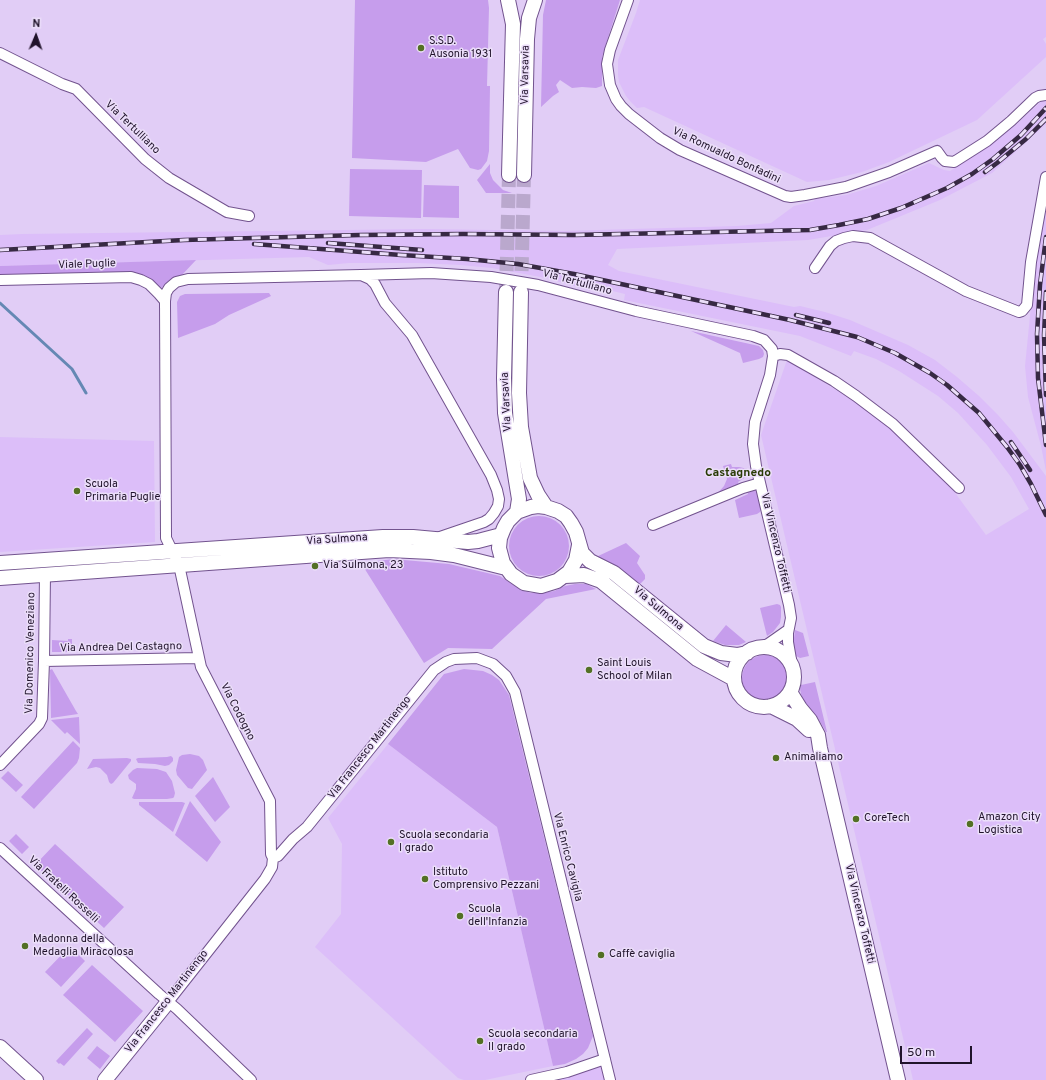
<!DOCTYPE html>
<html>
<head>
<meta charset="utf-8">
<style>
  body { margin:0 }
  #map { position:relative; width:1046px; height:1080px; overflow:hidden; background:#e1cdf6; font-family:Overpass,sans-serif }
  canvas { display:block }
  .north { position:absolute; left:16px; top:16px; width:40px; height:40px; -webkit-text-stroke:3px #ebdef9; paint-order:stroke; rotate:2deg; font-size:11px; font-weight:700; line-height:16px; text-align:center; color:#20132b }
  .north::after { content:''; display:block; margin:auto; width:14px; height:18px; background:#20132b; clip-path:polygon(50% 0,100% 100%,50% 72%,0 100%) }
  .scale { position:absolute; left:900px; top:1046px; width:72px; height:18px; box-sizing:border-box; border:2px solid #20132b; border-top:0; padding-left:5px; font-size:12px; line-height:14px; white-space:nowrap; color:#20132b; -webkit-text-stroke:3px #ebdef9; paint-order:stroke }
</style>
</head>
<body>
<div id="map">
<canvas width="1046" height="1080"></canvas>
<div class="north">N</div>
<div class="scale">50 m</div>
</div>
<script>
const ctx = document.querySelector('canvas').getContext('2d');
ctx.lineJoin = 'round';
function fillPath(path, color) { ctx.fillStyle = color; ctx.fill(path, 'evenodd'); }
const toPath = rows => new Path2D(rows.map(r => 'M' + r).join(''));
function stroke(path, color, width, dash) { ctx.strokeStyle = color; ctx.lineWidth = width; ctx.lineCap = dash ? 'butt' : 'round'; ctx.setLineDash(dash || []); ctx.stroke(path); }
function write(font, color, halo, rows, align = 'center') {
  ctx.font = font + ' Overpass,sans-serif'; ctx.lineWidth = 3; ctx.setLineDash([]); ctx.textBaseline = 'middle'; ctx.strokeStyle = halo; ctx.fillStyle = color; for (const [text, x, y, turn = 0] of rows) {
    ctx.save(); ctx.translate(x, y); ctx.rotate((+turn || 0) * Math.PI / 180); ctx.textAlign = isNaN(turn) ? turn : align; if (halo) ctx.strokeText(text, 0, 0); ctx.fillText(text, 0, 0); ctx.restore();
  }
}
fillPath(toPath([
  [640,0,1046,0,1046,37,1043,39,1046,44,1046,57,977,120,889,162,862,172,829,180,807,182,644,107,637,108,630,101,626,96,619,82,618,75,618,60,636,13],
  [1046,97,1046,124,992,173,940,200,867,230,808,240,617,249,608,265,619,271,794,307,800,306,825,312,850,320,908,345,935,360,957,377,979,396,998,415,1013,432,1046,476,1046,1080,913,1080,761,435,787,360,836,390,881,419,953,490,986,535,1029,509,1011,477,987,445,958,413,938,396,899,371,876,359,854,351,851,356,800,336,624,300,625,294,596,287,591,291,546,278,492,268,460,265,418,263,349,263,328,265,309,257,0,266,0,235,22,234,425,229,563,231,737,226,771,223,794,206,814,201,815,199,846,195,876,186,929,163,944,170,950,171,955,168,987,147,1017,124],
  [1046,203,1046,471,1041,446,1028,397,1025,366,1035,266],
  [0,437,154,441,155,542,0,552],
  [388,744,497,827,553,1066,485,1080,464,1080,458,1078,315,947,341,914,342,844,328,818],
  [605,1059,610,1080,531,1080]
]), '#dcbef9');
fillPath(toPath([
  [355,0,488,0,489,8,487,86,490,86,489,151,487,161,481,169,478,170,470,168,458,149,426,162,352,158],
  [546,0,620,0,602,57,602,86,596,88,582,87,572,88,560,80,556,85,559,92,553,96,541,107,543,15],
  [490,164,490,173,493,180,503,190,512,193,486,193,477,180],
  [350,169,422,170,421,218,349,216],
  [424,185,459,186,459,218,423,217],
  [196,260,182,275,171,279,159,290,150,281,0,276,0,266],
  [269,293,271,296,229,315,215,324,178,338,177,302,180,296,185,294],
  [691,331,759,346,763,350,764,354,763,357,759,359,743,363,740,353],
  [731,464,732,467,739,467,748,469,749,475,738,482,739,485,716,495,724,486,727,479,723,466],
  [754,490,758,493,761,508,760,512,757,514,739,518,735,500,748,494,747,491],
  '509 546a30 30 0 1 1 60 0a30 30 0 1 1-60 0Z',
  [626,543,640,556,637,563,645,575,645,579,639,585,596,557],
  [393,559,449,564,500,576,521,590,531,593,543,593,554,591,565,586,575,584,586,584,596,589,546,599,492,649,448,648,424,663,361,563],
  [777,604,780,605,781,607,781,617,780,623,773,632,767,636,760,608],
  [726,625,746,642,739,645,725,645,713,641],
  [795,630,803,633,809,656,800,658,796,656,793,646],
  [68,639,72,639,72,652,52,652,52,640,68,641],
  '742 678a23 23 0 1 1 46 0a23 23 0 1 1-46 0Z',
  [52,669,76,711,78,714,51,718,50,670],
  [464,669,483,671,492,675,499,680,509,695,593,1036,588,1048,583,1054,576,1059,565,1064,553,1066,497,827,388,744,444,674],
  [815,682,827,732,826,732,818,718,803,701,801,694,800,689,801,685],
  [79,717,80,744,67,732,65,734,51,720],
  [73,741,80,748,79,758,77,763,34,809,21,797],
  [190,754,199,756,203,760,207,770,192,789,188,788,177,775,176,770,179,757,182,755],
  [171,756,173,758,173,761,169,765,165,766,155,764,138,763,136,759,138,758,167,757],
  [127,758,131,759,131,761,113,783,111,784,109,782,107,775,100,768,96,767,87,769,93,759],
  [137,768,157,769,166,772,172,781,175,793,174,797,173,798,167,799,134,799,132,798,136,789,136,784,129,779,128,775,133,770],
  [8,771,23,785,16,792,1,778],
  [213,777,230,807,215,822,195,796],
  [190,801,221,842,207,862,175,835],
  [139,802,182,802,185,803,173,832,139,805],
  [16,834,29,847,22,854,9,841],
  [55,844,124,907,104,928,35,865],
  [70,946,85,961,61,987,45,972],
  [92,965,143,1011,115,1042,63,995],
  [87,1028,93,1034,64,1066,60,1063,59,1064,56,1061],
  [97,1046,110,1056,100,1069,87,1058]
]), '#c69dec');
stroke(toPath([
  [0,303,72,369,86,393]
]), '#6588b4', 3);
stroke(toPath([
  [506,292,509,175],
  [521,292,524,175]
]), '#baa8cd', 14, [14, 7]);
const street = toPath([
  [628,0,610,50,607,64,610,85,616,99,621,106,629,114,660,138,680,150,785,196,791,197,805,195,846,187,889,172,937,151,942,158,945,161,954,162,987,141,1011,121,1035,98,1039,96,1046,95],
  [0,53,62,84,76,89,145,159,169,178,227,212,249,216],
  [815,268,830,246,836,241,844,238,853,236,870,238,966,291,1019,312,1022,311,1027,305,1031,262,1046,177],
  [361,275,370,279,375,284,385,303,412,335,491,475,497,490,499,499,498,506,494,513,489,519,484,522,440,537],
  [0,280,131,277,141,280,149,284,159,294,165,301],
  [773,356,780,354,788,355,834,381,856,396,893,424,959,488],
  [653,525,743,488,760,483],
  [762,647,768,644,788,630],
  [44,661,198,658],
  [0,765,39,724,42,718,44,661,45,574],
  [0,848,159,994,177,1009,251,1080],
  [273,858,278,856,293,839,307,827,434,670,446,662,454,659,477,658,493,664,506,676,515,692,610,1080],
  [168,1002,265,879,272,867,273,858,271,854,270,801,201,667,179,565,166,538,165,301,166,293,169,288,176,282,188,279,361,275,431,273,491,277,538,285,636,311,753,336,764,340,772,349,773,356,770,375,755,422,753,444,756,466,789,605,791,618,788,633,788,642,792,665],
  [531,1080,567,1072,605,1059]
]);
const secondary = toPath([
  [508,0,513,24,509,175],
  [524,175,527,39,529,18,535,0],
  [506,292,504,378,505,413,517,487,519,499,517,512],
  [521,292,519,393,521,427,530,478,538,495,546,507],
  [579,545,576,560,569,572,557,581,541,586,524,583,511,574,503,563,499,548,500,538,504,528,508,521,517,512,531,507,538,506,546,507,558,511,566,516,571,523,576,532,582,553,590,561,614,573,704,646,721,653,737,655,747,653],
  [0,563,383,537,413,537,468,542,478,541,501,535],
  [565,576,584,575,601,581,697,659,734,679],
  [0,578,389,550,431,552,454,555,506,568],
  '734 677a30 30 0 1 1 60 0a30 30 0 1 1-60 0Z',
  [790,692,800,708,810,720,818,735,820,748,898,1080],
  [771,706,797,719,809,730],
  [0,1047,36,1080],
  [105,1080,168,1002]
]);
stroke(street, '#72538e', 12);
stroke(secondary, '#72538e', 16);
stroke(street, '#fff', 10);
stroke(secondary, '#fff', 14);
const rail = toPath([
  [985,172,997,163,1026,139,1046,119],
  [1046,237,1040,285,1037,334,1038,378,1046,445],
  [328,243,422,250],
  [254,244,401,255,467,259,518,264,574,274,790,320,857,337,895,353,930,373,947,385,979,413,1007,447,1020,465,1031,484,1046,515],
  [0,250,184,240,360,235,463,234,574,235,810,230,839,225,868,219,901,208,947,188,972,174,993,159,1021,135,1046,108],
  [1046,292,1044,335,1046,395],
  [796,315,829,323],
  [1011,442,1030,470]
]);
stroke(rail, '#372943', 4.5);
stroke(rail, '#ebdef9', 3, [9]);
for (const [x, y, r, color] of [
  [421,48,4,"#537024"],
  [77,491,4,"#537024"],
  [315,566,4,"#537024"],
  [589,670,4,"#537024"],
  [776,758,4,"#537024"],
  [856,819,4,"#537024"],
  [970,824,4,"#537024"],
  [391,842,4,"#537024"],
  [425,879,4,"#537024"],
  [460,916,4,"#537024"],
  [25,946,4,"#537024"],
  [601,955,4,"#537024"],
  [480,1041,4,"#537024"]
]) { const dot = new Path2D(); dot.arc(x, y, r, 0, 2 * Math.PI); ctx.fillStyle = color; ctx.fill(dot); stroke(dot, '#ebdef9', 1.5); }
write('11px', '#20132b', '#ebdef9', [
  ["S.S.D.",429,42],
  ["Ausonia 1931",429,55],
  ["Scuola",85,485],
  ["Primaria Puglie",85,498],
  ["Via Sulmona, 23",323,566],
  ["Saint Louis",597,664],
  ["School of Milan",597,677],
  ["Animaliamo",784,758],
  ["Amazon City",978,818],
  ["Logistica",978,831],
  ["CoreTech",864,819],
  ["Scuola secondaria",399,836],
  ["I grado",399,849],
  ["Istituto",433,873],
  ["Comprensivo Pezzani",433,886],
  ["Scuola",468,910],
  ["dell'Infanzia",468,923],
  ["Madonna della",33,940],
  ["Medaglia Miracolosa",33,953],
  ["Caffè caviglia",609,955],
  ["Scuola secondaria",488,1035],
  ["II grado",488,1048]
], 'left');
write('11px', '#20132b', '#ebdef9', [
  ["Via Varsavia",526,75,-89],
  ["Via Tertulliano",132,128,44],
  ["Via Romualdo Bonfadini",726,156,25],
  ["Viale Puglie",87,265,-2],
  ["Via Tertulliano",577,283,15],
  ["Via Varsavia",507,402,-93],
  ["Via Sulmona",337,540,-4],
  ["Via Vincenzo Toffetti",775,543,77],
  ["Via Sulmona",658,609,40],
  ["Via Andrea Del Castagno",121,648,-1],
  ["Via Domenico Veneziano",31,653,-89],
  ["Via Codogno",237,712,63],
  ["Via Francesco Martinengo",370,748,-52],
  ["Via Enrico Caviglia",567,857,76],
  ["Via Fratelli Rosselli",63,890,43],
  ["Via Vincenzo Toffetti",859,914,77],
  ["Via Francesco Martinengo",167,1002,-52]
]);
write('bold 12px', '#283a04', '#ebdef9', [
  ["Castagnedo",738,474]
]);
</script>
</body>
</html>
